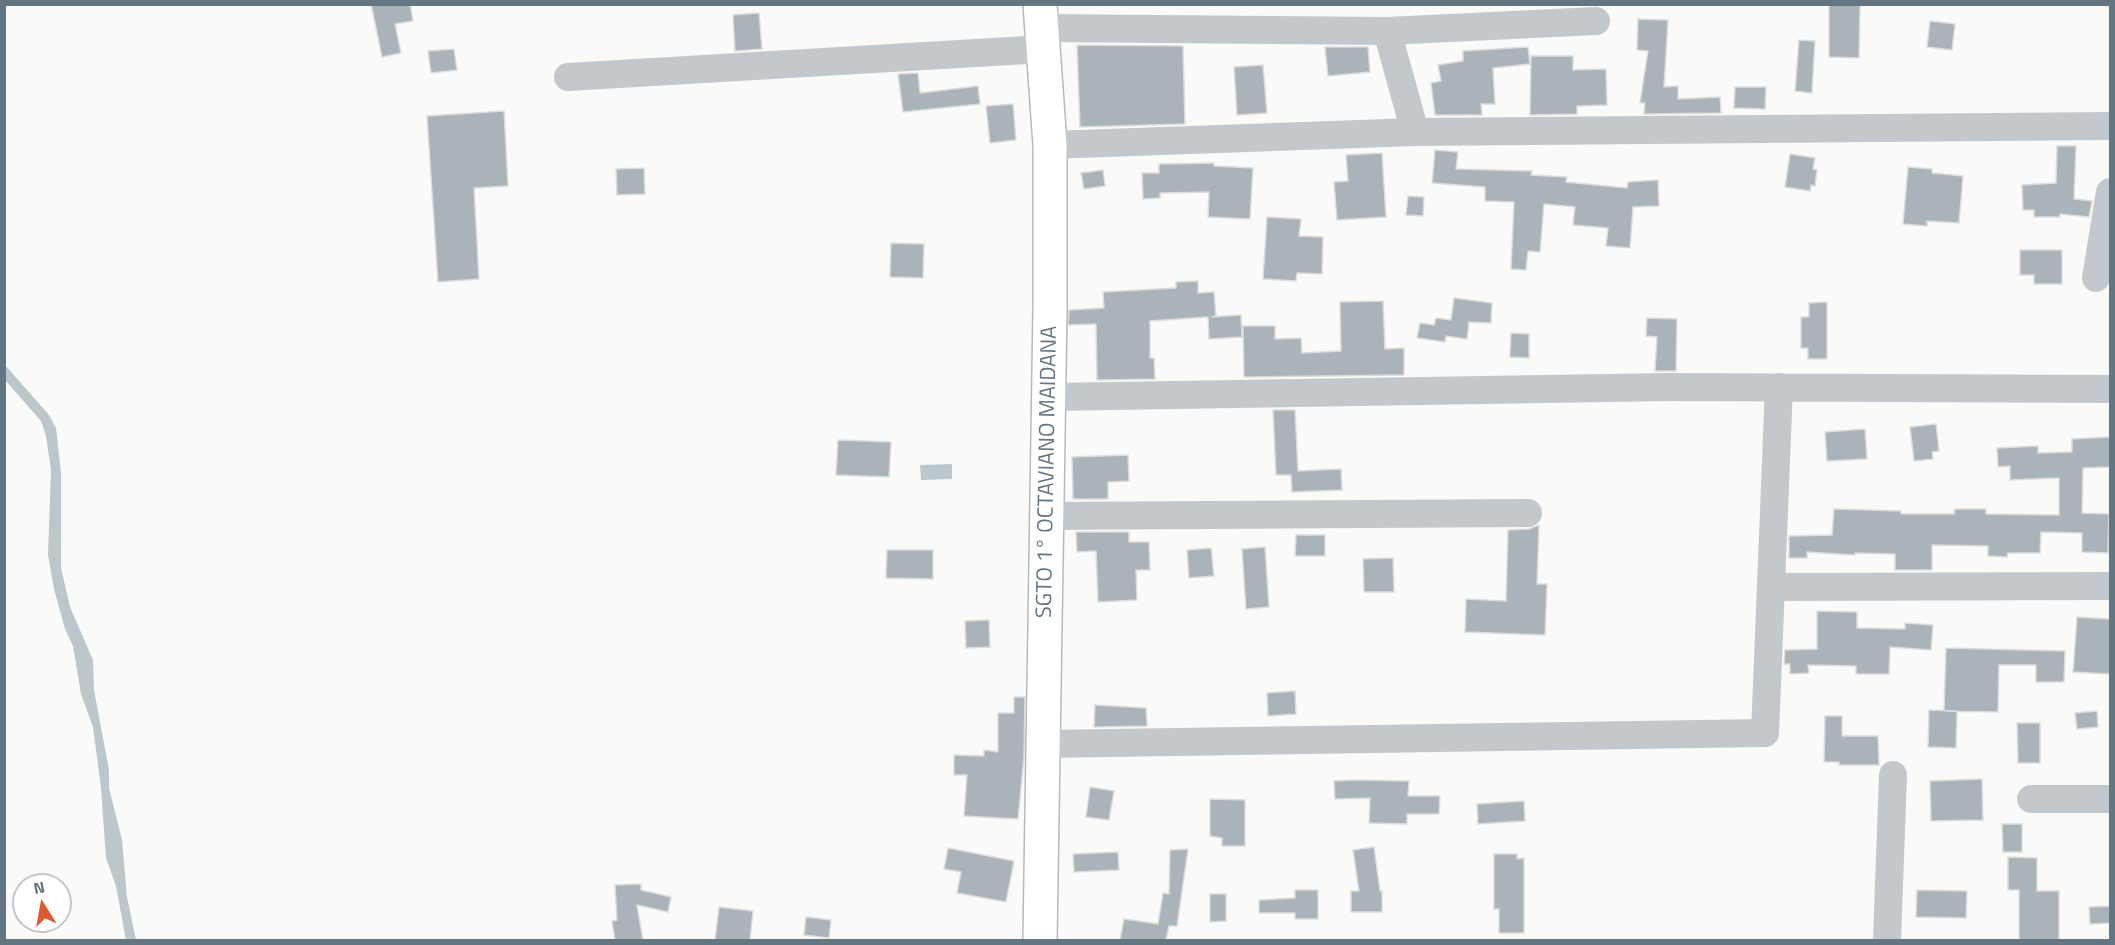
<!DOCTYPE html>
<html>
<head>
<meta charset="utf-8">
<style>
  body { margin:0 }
  #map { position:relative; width:2115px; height:945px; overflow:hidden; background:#fafaf8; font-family:"Titillium Web",sans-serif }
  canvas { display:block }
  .frame { position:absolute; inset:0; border:6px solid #657683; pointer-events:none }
  .north { position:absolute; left:12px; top:873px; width:60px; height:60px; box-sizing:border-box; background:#fff; border:2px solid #c1c8cd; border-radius:50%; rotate:349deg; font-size:16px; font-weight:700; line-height:24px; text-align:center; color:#657683 }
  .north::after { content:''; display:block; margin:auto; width:21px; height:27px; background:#e4572e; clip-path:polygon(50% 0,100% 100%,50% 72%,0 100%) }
</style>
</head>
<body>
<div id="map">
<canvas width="2115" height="945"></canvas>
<div class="frame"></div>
<div class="north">N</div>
</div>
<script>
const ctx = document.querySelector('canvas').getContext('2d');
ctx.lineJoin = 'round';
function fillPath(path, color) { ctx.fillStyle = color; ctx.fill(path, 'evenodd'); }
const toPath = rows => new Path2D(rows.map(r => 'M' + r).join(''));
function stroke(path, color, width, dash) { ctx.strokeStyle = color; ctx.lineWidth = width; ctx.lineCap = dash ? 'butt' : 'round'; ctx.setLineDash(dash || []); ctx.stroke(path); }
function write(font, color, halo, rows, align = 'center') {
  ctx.font = font + ' "Titillium Web",sans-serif'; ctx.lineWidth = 6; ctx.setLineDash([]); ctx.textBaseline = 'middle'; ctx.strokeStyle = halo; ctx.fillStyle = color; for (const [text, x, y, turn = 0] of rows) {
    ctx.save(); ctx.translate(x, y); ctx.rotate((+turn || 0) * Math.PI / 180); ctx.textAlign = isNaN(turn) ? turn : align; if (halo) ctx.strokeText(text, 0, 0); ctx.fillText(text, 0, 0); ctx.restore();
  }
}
fillPath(toPath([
  [5,365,49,415,56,428,61,473,61,568,70,607,93,660,94,690,109,770,109,788,122,840,127,897,136,940,126,940,116,886,106,858,101,788,93,727,81,694,73,646,65,629,54,589,48,555,51,470,46,436,41,421,5,380],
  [952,464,952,479,921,480,920,465]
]), '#bbc7cb');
const building = toPath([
  [371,4,410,4,413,21,395,24,401,53,382,57,371,4],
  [1829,4,1860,4,1859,58,1829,57,1829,4],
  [759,13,762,49,735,51,733,15,759,13],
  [1638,19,1668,20,1664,87,1678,86,1678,99,1720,97,1721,113,1644,114,1645,103,1640,103,1648,51,1637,50,1638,19],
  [1930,21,1955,24,1952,50,1927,47,1930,21],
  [1799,40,1815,41,1812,93,1795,91,1799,40],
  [1077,45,1183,46,1185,124,1080,127,1077,45],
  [1325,47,1368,47,1370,72,1328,76,1325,47],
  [1528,47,1530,64,1493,68,1495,104,1481,104,1482,115,1435,115,1431,83,1441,81,1438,65,1463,61,1463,51,1528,47],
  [454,49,457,70,431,73,428,51,454,49],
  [1531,56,1573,56,1573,70,1606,69,1607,105,1577,106,1577,114,1530,115,1531,56],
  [1263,65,1267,113,1237,115,1234,67,1263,65],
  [918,73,920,93,978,86,980,104,903,112,898,74,918,73],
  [1735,87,1766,87,1765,109,1734,108,1735,87],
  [1013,104,1016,140,990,143,986,106,1013,104],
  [504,111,508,186,474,188,479,279,438,282,427,116,504,111],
  [2057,146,2076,146,2074,199,2092,201,2089,217,2060,214,2060,217,2034,217,2034,210,2023,210,2022,185,2056,183,2057,146],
  [1435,150,1458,152,1456,169,1532,171,1531,175,1567,177,1566,182,1627,188,1628,182,1658,180,1659,206,1633,207,1630,248,1606,246,1608,228,1573,225,1575,207,1544,204,1540,252,1528,251,1526,270,1511,269,1514,202,1485,201,1485,187,1432,183,1435,150],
  [1382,153,1386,217,1337,220,1334,182,1348,181,1346,155,1382,153],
  [1790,154,1815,158,1813,169,1817,170,1815,186,1811,185,1810,191,1785,187,1790,154],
  [1214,163,1214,166,1253,168,1250,219,1208,217,1209,192,1160,193,1160,198,1143,199,1142,173,1159,173,1159,164,1214,163],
  [1908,167,1932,169,1932,173,1963,176,1959,223,1927,221,1927,226,1903,224,1908,167],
  [644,168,645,194,617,195,616,169,644,168],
  [1103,170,1105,186,1084,189,1081,173,1103,170],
  [1408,196,1424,197,1423,216,1406,215,1408,196],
  [1267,217,1301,219,1299,236,1323,237,1322,274,1297,273,1296,281,1263,279,1267,217],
  [891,243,924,244,923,278,890,277,891,243],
  [2020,250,2062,250,2062,284,2034,284,2034,275,2020,275,2020,250],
  [1198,281,1198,293,1214,292,1216,316,1212,317,1241,315,1242,337,1209,339,1208,317,1150,321,1150,358,1154,358,1155,379,1097,380,1096,324,1068,325,1069,310,1104,308,1103,292,1176,288,1176,282,1198,281],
  [1454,298,1492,303,1491,323,1469,322,1467,339,1446,336,1445,342,1417,338,1420,323,1434,325,1436,318,1451,320,1454,298],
  [1383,301,1385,349,1404,348,1404,375,1244,377,1243,326,1275,326,1275,339,1301,338,1302,353,1341,351,1340,302,1383,301],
  [1827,302,1827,359,1808,359,1808,348,1801,348,1801,317,1809,317,1809,303,1827,302],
  [1647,318,1677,319,1676,371,1655,371,1657,337,1646,336,1647,318],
  [1511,333,1529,334,1529,358,1510,357,1511,333],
  [1273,410,1295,410,1298,471,1341,469,1342,490,1292,492,1291,475,1276,475,1273,410],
  [1936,424,1939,451,1932,452,1933,459,1914,461,1910,427,1936,424],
  [1865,429,1867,459,1827,461,1825,432,1865,429],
  [2110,437,2110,467,2083,468,2082,513,2109,514,2108,553,2082,552,2082,533,2041,532,2040,553,2008,553,2007,557,1988,556,1988,546,1932,545,1932,570,1895,570,1895,554,1855,553,1855,555,1807,552,1807,558,1789,558,1789,536,1832,535,1834,509,1901,511,1901,514,1954,514,1955,509,1986,509,1986,514,2059,515,2059,478,2010,480,2010,466,1998,467,1997,448,2038,446,2038,453,2072,452,2072,439,2110,437],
  [838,440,891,442,889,477,836,475,838,440],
  [1128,455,1129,481,1108,482,1108,499,1073,499,1072,457,1128,455],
  [1539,525,1537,584,1547,584,1545,635,1465,632,1466,599,1506,601,1508,530,1529,529,1539,525],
  [1076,532,1129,532,1129,542,1149,542,1150,570,1136,570,1137,600,1098,602,1096,551,1077,552,1076,532],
  [1296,535,1325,535,1325,556,1295,556,1296,535],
  [1265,547,1269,607,1246,609,1242,549,1265,547],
  [1211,548,1214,576,1189,578,1187,550,1211,548],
  [887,550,933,550,933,579,886,578,887,550],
  [1393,558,1394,592,1364,592,1363,559,1393,558],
  [1817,611,1857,612,1857,628,1905,629,1905,623,1933,625,1931,650,1890,647,1889,674,1856,674,1856,666,1808,665,1809,673,1790,674,1790,664,1784,664,1785,650,1817,649,1817,611],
  [2077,617,2110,619,2110,674,2073,672,2077,617],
  [989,620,990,647,966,648,965,621,989,620],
  [1946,648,2065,651,2064,682,2036,682,2036,665,1999,665,1998,712,1944,711,1946,648],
  [1295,691,1296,714,1268,716,1267,693,1295,691],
  [1014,697,1025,697,1024,757,1018,819,964,816,967,775,954,775,954,755,984,756,984,750,998,752,998,713,1014,713,1014,697],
  [1095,705,1146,708,1147,726,1094,727,1095,705],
  [1929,710,1957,711,1956,748,1928,747,1929,710],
  [2097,711,2098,727,2077,729,2075,713,2097,711],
  [1825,716,1842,716,1842,736,1878,736,1879,765,1839,765,1839,762,1824,762,1825,716],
  [2017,723,2040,723,2040,763,2018,763,2017,723],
  [1982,779,1983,820,1931,821,1930,781,1982,779],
  [1356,780,1409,781,1408,796,1440,796,1439,814,1407,814,1407,824,1369,823,1370,798,1335,799,1334,781,1356,780],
  [1090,787,1114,791,1109,820,1086,817,1090,787],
  [1210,799,1245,800,1245,846,1222,846,1222,838,1210,836,1210,799],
  [1524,801,1525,821,1478,824,1477,804,1524,801],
  [2002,824,2022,824,2022,852,2003,852,2002,824],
  [1374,847,1380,891,1382,891,1382,912,1351,912,1351,891,1359,891,1353,850,1374,847],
  [948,848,1014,861,1006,902,957,893,961,872,944,869,948,848],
  [1188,849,1177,926,1169,926,1166,940,1120,940,1124,919,1158,924,1163,893,1169,894,1170,850,1188,849],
  [1118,852,1119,870,1074,872,1073,854,1118,852],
  [1494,854,1517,854,1517,859,1524,858,1524,933,1499,933,1499,909,1494,909,1494,854],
  [2008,857,2037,858,2037,891,2059,891,2059,940,2019,940,2019,890,2008,890,2008,857],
  [641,884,641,890,671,897,668,912,637,905,643,940,615,940,612,921,617,920,615,885,641,884],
  [1295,890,1318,890,1318,919,1295,919,1295,913,1259,913,1259,900,1295,898,1295,890],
  [1917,890,1967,891,1966,918,1916,917,1917,890],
  [1210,894,1226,894,1226,921,1210,922,1210,894],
  [2110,906,2110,923,2090,924,2089,907,2110,906],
  [719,907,753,911,750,940,715,940,719,907],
  [806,917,831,920,829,938,804,935,806,917]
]);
fillPath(building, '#aab3b9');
stroke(building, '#dcdcda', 1.5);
const major = toPath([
  [1040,4,1050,145,1050,309,1040,940]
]);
stroke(major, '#b5babe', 36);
stroke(toPath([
  [1042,28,1387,31,1596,21],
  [1387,31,1415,132],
  [568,77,1044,49],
  [1050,145,1415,132,2110,126],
  [2096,278,2110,192],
  [1050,397,1669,387,2110,389],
  [1048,516,1528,513],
  [1771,587,2110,586],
  [1044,744,1765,733,1779,387],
  [2031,799,2110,799],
  [1887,940,1893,775]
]), '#c3c8cc', 28);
stroke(major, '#fff', 33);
write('22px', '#657683', '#fff', [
  ["SGTO 1° OCTAVIANO MAIDANA",1048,472,-89]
]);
</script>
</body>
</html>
